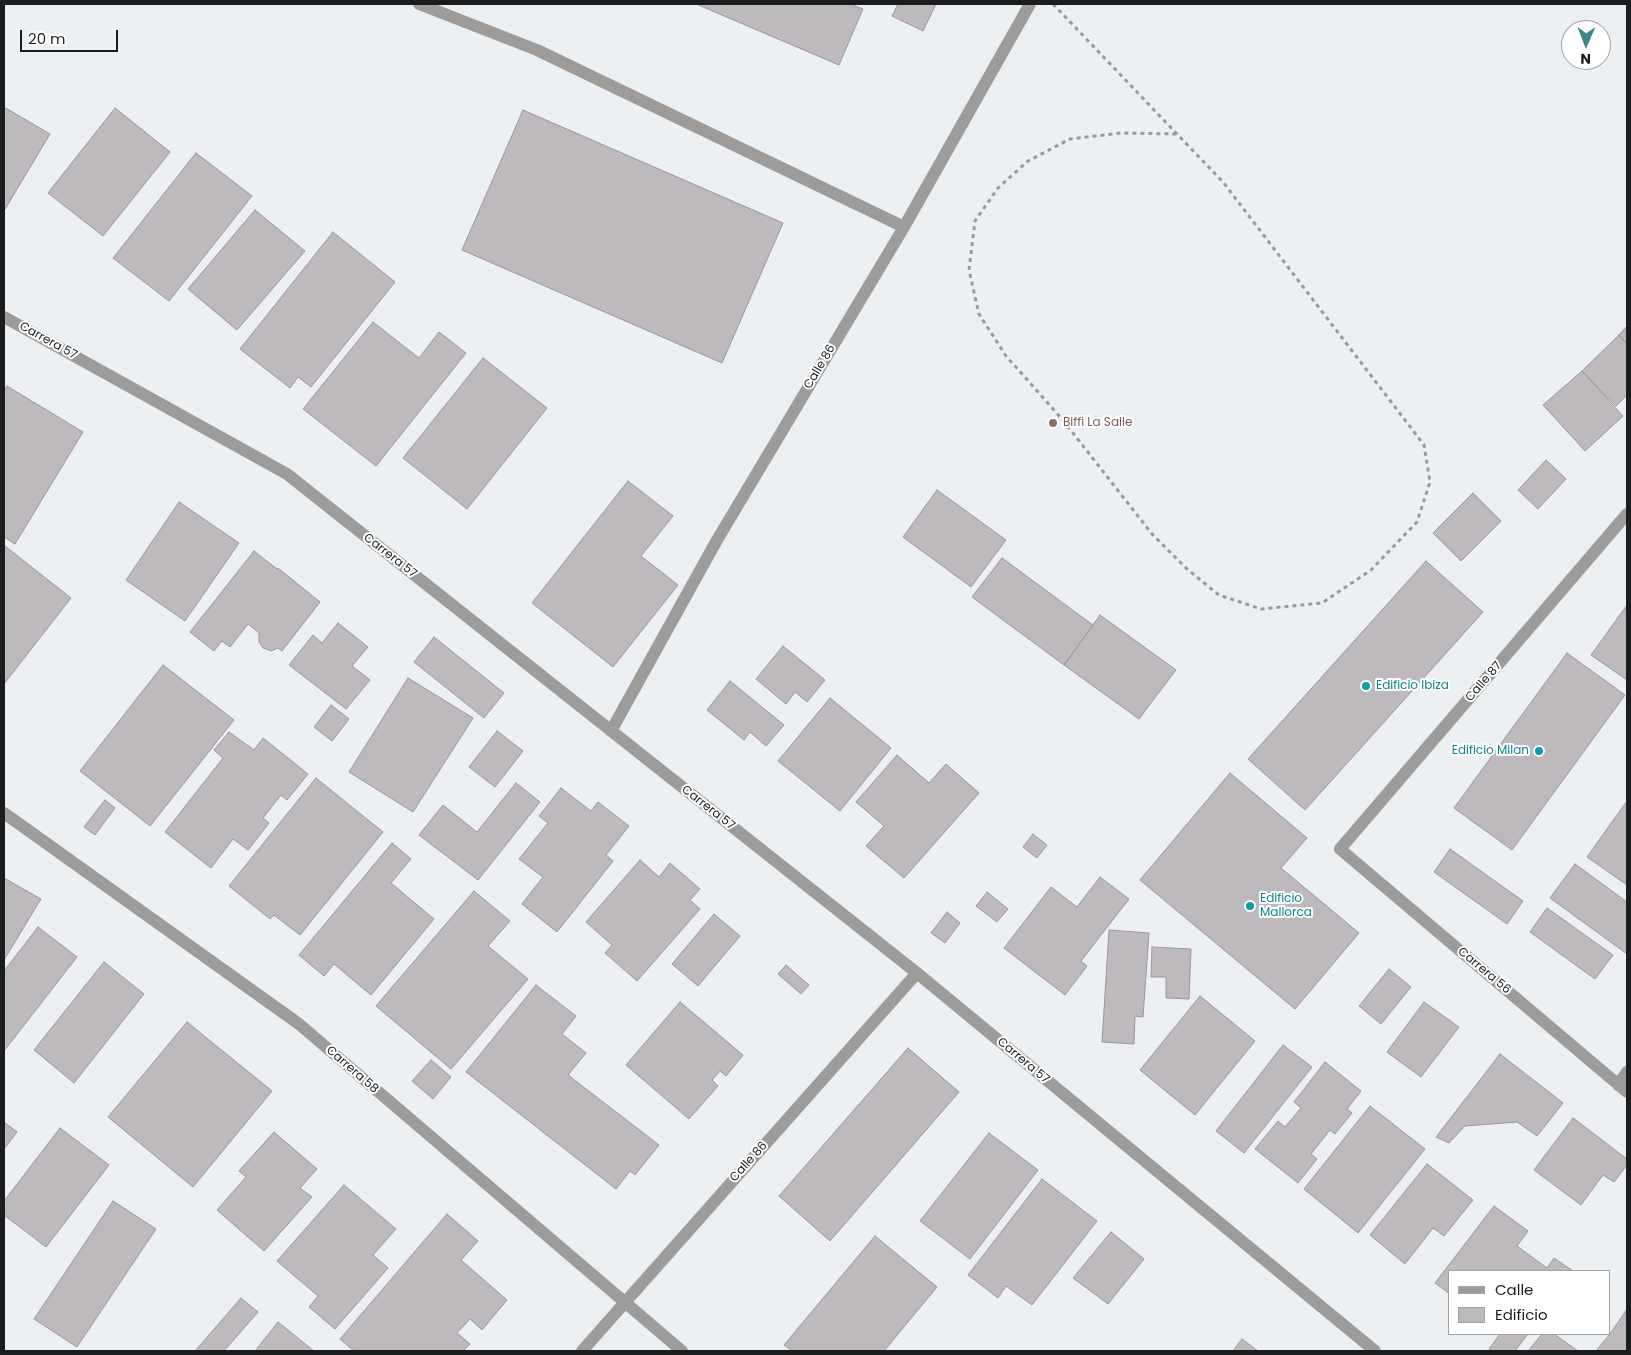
<!DOCTYPE html>
<html>
<head>
<meta charset="utf-8">
<style>
  body { margin:0 }
  #map { position:relative; width:1631px; height:1355px; overflow:hidden; background:#ecf0f3; font-family:Poppins,sans-serif }
  canvas { display:block }
  .frame { position:absolute; inset:0; border:5px solid #1b1c1e; pointer-events:none }
  .legend { position:absolute; left:1448px; top:1270px; width:162px; height:65px; box-sizing:border-box; background:#fff; border:1px solid #a4a4a5; margin:0; padding:6px 9px; list-style:none; font-size:15px; color:#1b1c1e }
  .legend li { display:flex; align-items:center; gap:10px; height:25px }
  .legend b { width:25px; border:1px solid #a4a4a5 }
  .north { position:absolute; left:1561px; top:20px; width:50px; height:50px; box-sizing:border-box; background:#fff; border:1px solid #a4a4a5; border-radius:50%; rotate:181deg; font-size:14px; font-weight:700; line-height:20px; text-align:center; color:#1b1c1e }
  .north::after { content:''; display:block; margin:auto; width:18px; height:22px; background:#3e8684; clip-path:polygon(50% 0,100% 100%,50% 72%,0 100%) }
  .scale { position:absolute; left:20px; top:30px; width:98px; height:22px; box-sizing:border-box; border:2px solid #1b1c1e; border-top:0; padding-left:6px; font-size:15px; line-height:18px; white-space:nowrap; color:#1b1c1e; -webkit-text-stroke:4px #fff; paint-order:stroke }
</style>
</head>
<body>
<div id="map">
<canvas width="1631" height="1355"></canvas>
<div class="frame"></div>
<ul class="legend">
<li><b style="height:6px;background:#9e9c9b"></b>Calle</li>
<li><b style="height:14px;background:#bdb9bc"></b>Edificio</li>
</ul>
<div class="north">N</div>
<div class="scale">20 m</div>
</div>
<script>
const ctx = document.querySelector('canvas').getContext('2d');
ctx.lineJoin = 'round';
function fillPath(path, color) { ctx.fillStyle = color; ctx.fill(path, 'evenodd'); }
const toPath = rows => new Path2D(rows.map(r => 'M' + r).join(''));
function stroke(path, color, width, dash) { ctx.strokeStyle = color; ctx.lineWidth = width; ctx.lineCap = dash ? 'butt' : 'round'; ctx.setLineDash(dash || []); ctx.stroke(path); }
function write(font, color, halo, rows, align = 'center') {
  ctx.font = font + ' Poppins,sans-serif'; ctx.lineWidth = 4; ctx.setLineDash([]); ctx.textBaseline = 'middle'; ctx.strokeStyle = halo; ctx.fillStyle = color; for (const [text, x, y, turn = 0] of rows) {
    ctx.save(); ctx.translate(x, y); ctx.rotate((+turn || 0) * Math.PI / 180); ctx.textAlign = isNaN(turn) ? turn : align; if (halo) ctx.strokeText(text, 0, 0); ctx.fillText(text, 0, 0); ctx.restore();
  }
}
const building = toPath([
  [696,4,850,4,863,9,839,65,696,4],
  [898,4,936,4,923,31,892,16,898,4],
  [4,107,50,134,4,211,4,107],
  [115,108,170,152,103,236,48,193,115,108],
  [523,110,783,223,722,363,462,250,523,110],
  [196,153,252,196,169,301,113,258,196,153],
  [255,210,305,251,237,330,188,289,255,210],
  [333,232,395,282,311,387,298,377,290,388,240,349,333,232],
  [373,322,419,358,439,332,466,353,376,466,303,409,373,322],
  [1627,326,1627,344,1619,335,1627,326],
  [1619,335,1627,344,1627,395,1616,406,1582,371,1619,335],
  [483,358,547,408,467,509,403,458,483,358],
  [1582,371,1623,416,1585,451,1543,405,1582,371],
  [7,386,83,432,15,544,4,537,4,391,7,386],
  [1546,460,1566,479,1538,509,1518,490,1546,460],
  [628,481,673,516,641,556,678,585,613,667,532,603,628,481],
  [937,490,1006,540,971,587,903,537,937,490],
  [1473,493,1501,521,1461,561,1433,533,1473,493],
  [179,502,239,543,185,621,126,580,179,502],
  [5,546,71,598,4,684,4,548,5,546],
  [254,551,277,569,278,568,320,602,282,651,278,648,271,651,263,648,259,642,259,633,248,624,230,647,222,641,214,651,190,632,254,551],
  [1002,558,1093,625,1064,665,972,597,1002,558],
  [1426,561,1483,612,1305,810,1248,759,1426,561],
  [1627,605,1627,680,1591,655,1627,605],
  [1100,615,1176,670,1139,719,1064,665,1100,615],
  [338,623,368,647,352,666,370,680,346,709,289,665,313,635,322,643,338,623],
  [434,637,504,693,484,718,414,662,434,637],
  [783,646,825,680,807,702,795,692,786,704,756,679,783,646],
  [1567,653,1625,695,1512,850,1454,808,1567,653],
  [163,665,234,720,150,826,80,771,163,665],
  [408,678,473,718,413,812,349,772,408,678],
  [730,681,784,725,766,746,750,732,744,740,707,710,730,681],
  [830,698,891,748,840,811,778,761,830,698],
  [331,705,349,719,332,741,314,727,331,705],
  [497,731,523,751,495,787,469,767,497,731],
  [229,732,254,750,263,738,308,774,287,800,281,795,263,818,269,823,248,850,233,839,211,868,165,832,223,758,214,750,229,732],
  [897,755,929,783,946,764,979,793,904,878,866,846,884,826,856,802,897,755],
  [1230,773,1307,838,1281,868,1359,933,1295,1009,1140,880,1230,773],
  [316,778,383,832,300,935,274,915,270,919,229,886,316,778],
  [516,783,540,802,478,880,419,835,443,805,477,832,516,783],
  [561,788,591,811,598,802,629,826,606,855,613,861,557,932,522,904,543,877,519,859,548,823,539,816,561,788],
  [105,800,115,808,95,835,84,827,105,800],
  [1627,801,1627,885,1587,857,1627,801],
  [1033,834,1047,845,1037,858,1023,847,1033,834],
  [392,843,411,859,391,883,434,919,371,995,334,964,324,976,299,955,392,843],
  [1450,849,1523,901,1507,924,1434,872,1450,849],
  [640,860,659,877,670,863,700,889,690,900,700,909,637,981,605,953,612,945,586,922,640,860],
  [1575,864,1627,902,1627,954,1550,898,1575,864],
  [1100,877,1129,899,1081,961,1087,966,1065,995,1004,948,1051,887,1077,907,1100,877],
  [4,878,41,899,4,960,4,878],
  [474,891,510,921,488,946,528,979,451,1069,376,1006,474,891],
  [987,892,1008,909,997,922,976,906,987,892],
  [1547,908,1613,955,1595,979,1530,932,1547,908],
  [947,912,960,923,945,943,931,933,947,912],
  [714,914,740,936,698,986,672,964,714,914],
  [38,927,77,957,4,1051,4,971,38,927],
  [1109,930,1149,933,1143,1017,1135,1016,1134,1044,1102,1042,1109,930],
  [1152,947,1191,949,1189,999,1166,998,1166,977,1151,977,1152,947],
  [104,962,144,994,74,1083,34,1050,104,962],
  [786,965,809,985,801,994,778,974,786,965],
  [1389,969,1411,987,1381,1024,1359,1006,1389,969],
  [536,985,576,1016,562,1034,586,1053,568,1075,659,1145,635,1175,630,1171,616,1189,466,1072,536,985],
  [1200,996,1255,1041,1195,1115,1140,1070,1200,996],
  [680,1002,743,1055,726,1076,720,1071,712,1080,718,1086,689,1119,626,1065,680,1002],
  [1424,1002,1459,1027,1421,1077,1387,1052,1424,1002],
  [187,1022,272,1091,193,1187,108,1117,187,1022],
  [1283,1045,1312,1067,1244,1153,1216,1131,1283,1045],
  [908,1048,959,1092,830,1241,779,1196,908,1048],
  [1500,1054,1563,1103,1537,1136,1517,1122,1465,1126,1449,1143,1436,1137,1500,1054],
  [431,1060,451,1077,433,1099,412,1081,431,1060],
  [1325,1062,1361,1091,1347,1109,1352,1113,1335,1134,1330,1130,1311,1154,1317,1159,1298,1183,1255,1149,1278,1121,1285,1127,1301,1108,1294,1102,1325,1062],
  [1370,1106,1425,1149,1358,1233,1304,1189,1370,1106],
  [1573,1118,1627,1159,1627,1165,1614,1182,1603,1175,1581,1205,1534,1170,1573,1118],
  [4,1122,17,1132,4,1149,4,1122],
  [60,1128,109,1165,46,1247,4,1215,4,1201,60,1128],
  [274,1132,317,1169,300,1188,312,1197,264,1251,217,1210,246,1177,239,1171,274,1132],
  [989,1133,1038,1170,970,1259,920,1221,989,1133],
  [1427,1164,1473,1200,1444,1236,1433,1228,1405,1264,1370,1235,1427,1164],
  [1042,1179,1097,1221,1032,1305,1006,1286,998,1298,968,1275,1042,1179],
  [344,1185,396,1229,373,1255,388,1268,335,1329,309,1307,318,1296,277,1261,344,1185],
  [113,1201,156,1229,77,1347,34,1319,113,1201],
  [1494,1206,1528,1231,1517,1246,1547,1268,1554,1258,1573,1271,1450,1271,1450,1294,1435,1283,1494,1206],
  [447,1214,478,1241,461,1260,507,1300,482,1330,470,1319,457,1333,470,1344,463,1351,354,1351,340,1339,447,1214],
  [1111,1232,1144,1259,1108,1304,1073,1278,1111,1232],
  [875,1236,937,1287,884,1351,792,1351,784,1345,875,1236],
  [241,1298,258,1312,224,1351,195,1351,241,1298],
  [1627,1309,1627,1351,1596,1351,1610,1334,1627,1309],
  [278,1322,314,1351,255,1351,278,1322],
  [1500,1334,1528,1334,1515,1351,1492,1351,1489,1349,1500,1334],
  [1542,1334,1554,1334,1578,1351,1528,1351,1542,1334],
  [1242,1339,1258,1351,1233,1351,1242,1339]
]);
fillPath(building, '#bdb9bc');
stroke(building, '#9b979b', 1);
stroke(toPath([
  [1053,4,1177,134,1223,182,1424,445,1430,482,1417,522,1371,570,1322,603,1261,609,1219,595,1187,569,1152,534,1062,419,1006,356,979,314,969,270,975,221,998,188,1028,161,1070,139,1121,133,1177,134]
]), '#989b9e', 3, [4, 4]);
stroke(toPath([
  [419,4,537,50,904,227],
  [4,317,287,474,917,973,1375,1351],
  [1627,514,1340,849,1627,1092],
  [611,731,717,540,904,227,1030,4],
  [4,813,299,1024,682,1351],
  [1618,1085,1627,1072],
  [582,1351,917,973]
]), '#9e9c9b', 12);
for (const [x, y, r, color] of [
  [1053,423,5,"#8d6e63"],
  [1366,686,5,"#0f9aa8"],
  [1539,751,5,"#0f9aa8"],
  [1250,906,5,"#0f9aa8"]
]) { const dot = new Path2D(); dot.arc(x, y, r, 0, 2 * Math.PI); ctx.fillStyle = color; ctx.fill(dot); stroke(dot, '#fff', 2); }
write('12px', '#1b1c1e', '#fff', [
  ["Carrera 57",48,341,29],
  ["Calle 86",820,367,-59],
  ["Carrera 57",390,556,38],
  ["Calle 87",1484,682,-49],
  ["Carrera 57",708,808,38],
  ["Carrera 56",1484,971,40],
  ["Carrera 57",1023,1061,40],
  ["Carrera 58",352,1070,41],
  ["Calle 86",749,1162,-48]
]);
write('12px', '#785e54', '#fff', [
  ["Biffi La Salle",1063,423]
], 'left');
write('12px', '#0d838f', '#fff', [
  ["Edificio Ibiza",1376,686],
  ["Edificio Milan",1529,751,"right"],
  ["Edificio",1260,899],
  ["Mallorca",1260,913]
], 'left');
</script>
</body>
</html>
